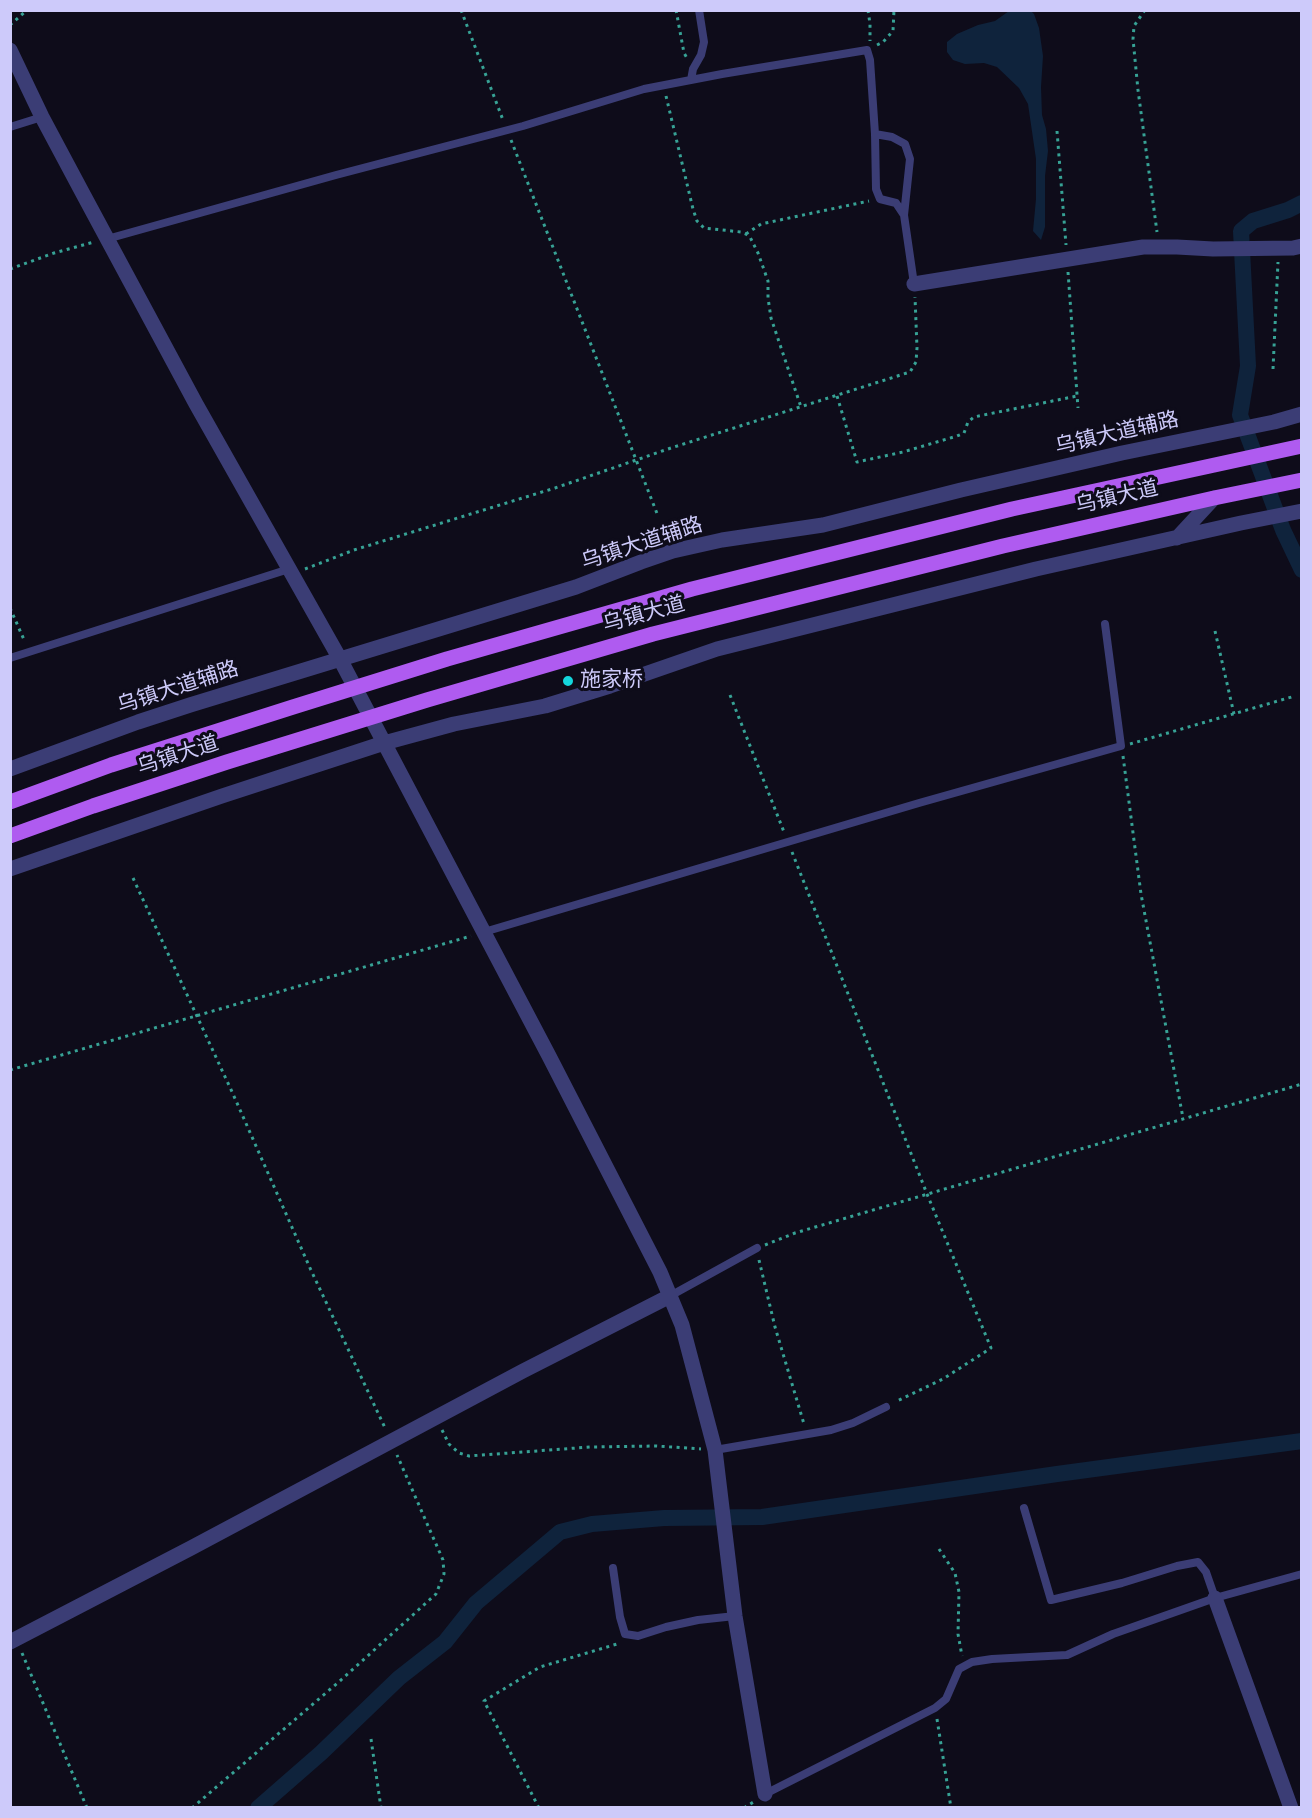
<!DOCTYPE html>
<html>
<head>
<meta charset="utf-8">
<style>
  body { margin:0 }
  #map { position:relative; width:1312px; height:1818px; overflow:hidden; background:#0e0c1a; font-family:"DejaVu Sans",sans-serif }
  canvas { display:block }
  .frame { position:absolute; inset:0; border:12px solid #cdcafa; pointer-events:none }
</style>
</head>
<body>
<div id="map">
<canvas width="1312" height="1818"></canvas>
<div class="frame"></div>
</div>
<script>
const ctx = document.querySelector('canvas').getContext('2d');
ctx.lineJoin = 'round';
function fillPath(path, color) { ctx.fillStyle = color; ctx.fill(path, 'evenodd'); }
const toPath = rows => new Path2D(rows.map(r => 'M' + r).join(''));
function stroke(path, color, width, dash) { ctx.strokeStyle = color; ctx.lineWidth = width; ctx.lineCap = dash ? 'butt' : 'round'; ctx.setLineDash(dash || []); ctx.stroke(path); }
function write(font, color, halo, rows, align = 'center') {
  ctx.font = font + ' "DejaVu Sans","Noto Sans SC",sans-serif'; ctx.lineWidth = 6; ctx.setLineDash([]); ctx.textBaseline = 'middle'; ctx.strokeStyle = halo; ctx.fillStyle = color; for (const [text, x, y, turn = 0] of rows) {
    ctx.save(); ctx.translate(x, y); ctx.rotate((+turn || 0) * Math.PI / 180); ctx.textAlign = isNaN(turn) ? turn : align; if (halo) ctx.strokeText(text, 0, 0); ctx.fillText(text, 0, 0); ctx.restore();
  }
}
fillPath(toPath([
  [1009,11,1031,11,1034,14,1039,28,1043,56,1041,87,1042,115,1046,129,1048,151,1045,176,1045,227,1041,240,1033,231,1036,199,1036,159,1028,104,1019,88,997,67,984,63,965,64,953,60,947,52,947,42,957,34,978,25,995,21]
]), '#0f233c');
stroke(toPath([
  [1302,203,1288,210,1253,221,1241,231,1248,366,1240,415,1283,530,1302,570],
  [258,1808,321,1753,399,1678,445,1642,476,1603,560,1532,592,1524,664,1518,762,1517,1057,1474,1302,1441]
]), '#0f233c', 16);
stroke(toPath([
  [461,10,503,120],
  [676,10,684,53,687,58],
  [868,10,870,24,870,41],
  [1145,10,1134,26,1133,39,1138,90,1157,232],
  [10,25,27,10],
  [877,45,883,42,893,31,894,10],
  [666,96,693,209,697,221,704,228,741,232,746,234,750,237,758,253,768,281,768,298,771,318,801,407],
  [1057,131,1066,245],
  [511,140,658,516],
  [746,234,761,224,869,201],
  [10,269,54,253,94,242],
  [1068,272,1078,408],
  [1273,369,1278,262],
  [837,396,857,462,903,452,957,436,964,433,968,422,974,417,1077,396],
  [305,569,354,550,555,488,671,448,910,372,916,362,917,348,915,297],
  [10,608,25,642],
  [1215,631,1234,714],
  [730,695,784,832],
  [1130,744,1295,696],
  [1123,756,1141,894,1183,1118],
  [792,852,927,1194,991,1348,943,1379,895,1402],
  [133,878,233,1094,310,1268,386,1430],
  [10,1070,471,936],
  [765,1245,795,1233,1302,1084],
  [759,1260,775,1327,804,1424],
  [442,1430,449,1444,459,1453,469,1456,590,1447,656,1446,701,1449],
  [939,1549,955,1573,959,1592,958,1634,962,1656],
  [22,1653,87,1808],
  [937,1719,951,1808],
  [371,1739,381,1808],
  [192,1808,341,1680,436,1594,444,1574,443,1560,397,1455],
  [539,1808,484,1701,540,1667,617,1644,618,1642],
  [744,1808,755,1801]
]), '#37a295', 3, [3, 4.5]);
stroke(toPath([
  [691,80,693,69,701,55,704,42,699,10],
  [10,127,42,117],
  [875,134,892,137,905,144,910,159,904,215],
  [107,239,336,175,523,126,644,89,722,74,867,50,870,60,875,134,876,189,880,199,896,203,904,215,914,284],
  [10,658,289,569],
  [484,932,919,803,1121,746,1105,624],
  [670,1296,757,1248],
  [715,1450,831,1430,853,1423,886,1407],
  [1024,1508,1051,1600,1122,1583,1177,1566,1198,1562,1206,1572,1215,1598],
  [613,1568,620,1617,625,1634,638,1636,666,1627,698,1620,735,1616],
  [765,1794,935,1708,946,1699,959,1669,972,1662,992,1659,1067,1655,1113,1634,1215,1598,1302,1574]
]), '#3b3d75', 8);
stroke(toPath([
  [10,50,42,117,82,192,196,404,340,659,549,1056,660,1272,682,1325,715,1450,735,1616,765,1794],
  [914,284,1143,247,1177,247,1213,249,1293,248,1302,246],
  [1177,538,1214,498],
  [10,769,138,722,190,705,576,587,641,562,673,551,722,540,823,525,961,490,1122,453,1274,422,1302,414],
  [10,869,222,796,384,743,454,724,545,706,610,686,717,649,1036,569,1241,523,1302,511],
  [1215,1598,1291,1808],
  [10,1642,191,1548,523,1371,670,1296]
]), '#3b3d75', 15);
stroke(toPath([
  [10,802,111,765,293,707,447,659,692,589,1012,509,1302,446],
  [10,836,93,806,227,762,427,700,653,634,1003,546,1214,498,1302,480]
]), '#af5bf0', 15);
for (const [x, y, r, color] of [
  [568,681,6,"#14d6dd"]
]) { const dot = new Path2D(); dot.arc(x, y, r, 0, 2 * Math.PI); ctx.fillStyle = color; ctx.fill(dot); stroke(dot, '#0e0c1a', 2); }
write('21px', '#cdcafa', '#0e0c1a', [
  ["乌镇大道辅路",1117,434,-13],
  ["乌镇大道",1117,498,-13],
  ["乌镇大道辅路",642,544,-18],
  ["乌镇大道",644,615,-15],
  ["乌镇大道辅路",178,688,-18],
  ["乌镇大道",178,756,-18]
]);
write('21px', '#cdcafa', '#0e0c1a', [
  ["施家桥",580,681]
], 'left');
</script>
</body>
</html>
